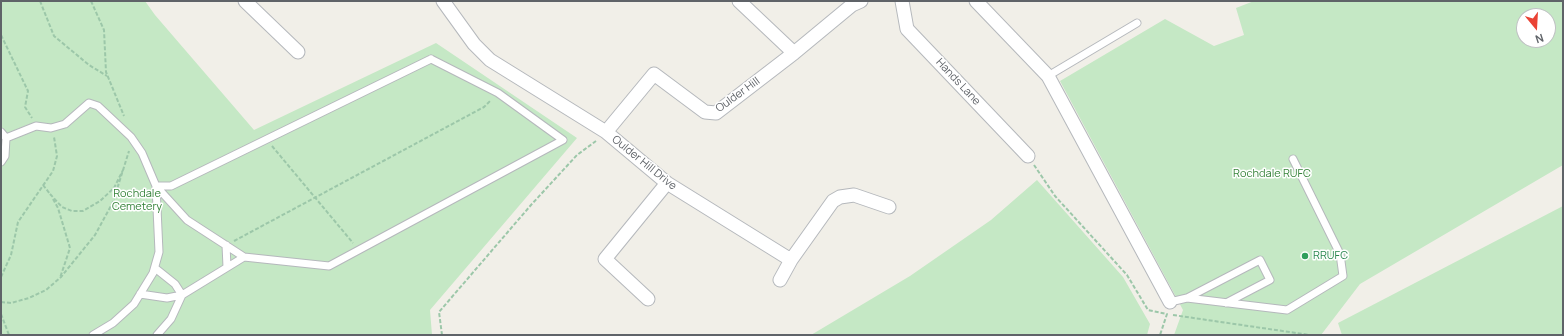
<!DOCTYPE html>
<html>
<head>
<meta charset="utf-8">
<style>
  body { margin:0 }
  #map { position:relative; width:1564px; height:336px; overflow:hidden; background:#f1efe8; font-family:Manrope,sans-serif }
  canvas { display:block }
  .frame { position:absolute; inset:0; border:2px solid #5f6368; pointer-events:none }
  .north { position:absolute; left:1516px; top:8px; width:40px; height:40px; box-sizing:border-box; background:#fff; border:1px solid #bfc1c3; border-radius:50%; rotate:162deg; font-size:11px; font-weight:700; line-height:16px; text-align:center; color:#5f6368 }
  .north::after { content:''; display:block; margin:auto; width:14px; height:18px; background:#ea4335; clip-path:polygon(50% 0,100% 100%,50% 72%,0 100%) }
</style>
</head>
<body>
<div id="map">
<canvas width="1564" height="336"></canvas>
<div class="frame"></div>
<div class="north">N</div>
</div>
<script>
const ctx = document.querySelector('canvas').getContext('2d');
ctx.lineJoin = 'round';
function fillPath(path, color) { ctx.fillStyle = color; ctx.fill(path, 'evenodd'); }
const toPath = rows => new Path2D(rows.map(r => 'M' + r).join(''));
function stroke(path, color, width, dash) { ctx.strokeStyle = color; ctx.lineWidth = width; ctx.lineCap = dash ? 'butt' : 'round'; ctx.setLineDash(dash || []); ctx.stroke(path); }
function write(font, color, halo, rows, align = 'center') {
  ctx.font = font + ' Manrope,sans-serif'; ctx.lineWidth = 3; ctx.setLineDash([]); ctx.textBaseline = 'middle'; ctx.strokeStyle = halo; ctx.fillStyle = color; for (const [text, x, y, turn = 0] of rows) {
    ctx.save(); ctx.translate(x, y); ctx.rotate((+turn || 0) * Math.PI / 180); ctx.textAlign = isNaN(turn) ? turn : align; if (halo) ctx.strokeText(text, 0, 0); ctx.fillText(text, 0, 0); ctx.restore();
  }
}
fillPath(toPath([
  [1,1,145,1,155,15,254,130,436,43,577,138,430,310,432,335,1,335],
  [1254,1,1563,1,1563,165,1360,284,1321,335,1174,335,1183,310,1060,81,1165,19,1214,46,1244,35,1236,8],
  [1524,16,1548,16,1548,40,1524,40],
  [1037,180,1123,277,1150,324,1147,335,811,335,910,276,991,220],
  [1563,206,1563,335,1342,335,1338,323]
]), '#c5e8c5');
const lane = toPath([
  [431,59,498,93,563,140,329,266,244,257,187,220,156,186,171,186,431,59],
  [1048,76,1137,23],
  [1,132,6,138,5,156,1,162],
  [6,138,36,126,51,128,65,124,89,103,98,106,131,137,142,153,156,186,159,252,153,273,134,304,113,323,93,335],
  [226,245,227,267],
  [140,294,167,298,182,295,175,284,155,268],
  [1187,298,1260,260,1270,280,1226,303],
  [1170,302,1187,298,1287,310,1343,276,1340,254,1293,159],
  [157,335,171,319,182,295,244,257]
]);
const street = toPath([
  [245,1,298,52],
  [443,1,474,44,490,60,606,132,667,183,791,260,833,201,840,197,854,195,889,207],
  [739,1,794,53],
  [902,1,907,29,1028,156],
  [976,1,1048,76,1170,302],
  [606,132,654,74,705,112,716,113,794,53,852,5,861,1],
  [780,280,791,260],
  [648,299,605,259,667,183]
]);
stroke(lane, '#b5b8bc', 9);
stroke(street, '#b5b8bc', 15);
stroke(toPath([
  [40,1,54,36,89,65,107,76],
  [91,1,104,30,106,72,124,116],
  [1,35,28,91,25,107,32,118],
  [272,146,353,243],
  [1034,165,1055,196,1127,275,1148,310,1167,314,1160,335],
  [43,185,50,194],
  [50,194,62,207,72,211,83,211,100,201,114,188,124,168],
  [53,199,58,208,70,248,60,278],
  [234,241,484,107,491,100],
  [1,277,11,255,18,222,53,171,57,156,54,137],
  [1,302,11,303,29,298,46,290,61,277,95,235,113,202,129,151],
  [1,314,9,335],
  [1173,315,1310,335],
  [442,335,439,312,531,205,577,155,596,141]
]), '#9cc7a9', 2, [4, 2]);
stroke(lane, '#fff', 7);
stroke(street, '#fff', 13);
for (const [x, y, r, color] of [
  [1305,256,4,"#2e9e5b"]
]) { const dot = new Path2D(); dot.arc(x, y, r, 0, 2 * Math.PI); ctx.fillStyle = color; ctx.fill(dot); stroke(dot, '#fff', 1.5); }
write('11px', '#5f6368', '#fff', [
  ["Hands Lane",958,82,47],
  ["Oulder Hill",738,95,-36],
  ["Oulder Hill Drive",644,163,39]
]);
write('11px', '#348238', '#fff', [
  ["Rochdale RUFC",1272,174],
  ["Rochdale",137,194],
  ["Cemetery",137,207]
]);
write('11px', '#27864d', '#fff', [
  ["RRUFC",1313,256]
], 'left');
</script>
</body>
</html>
